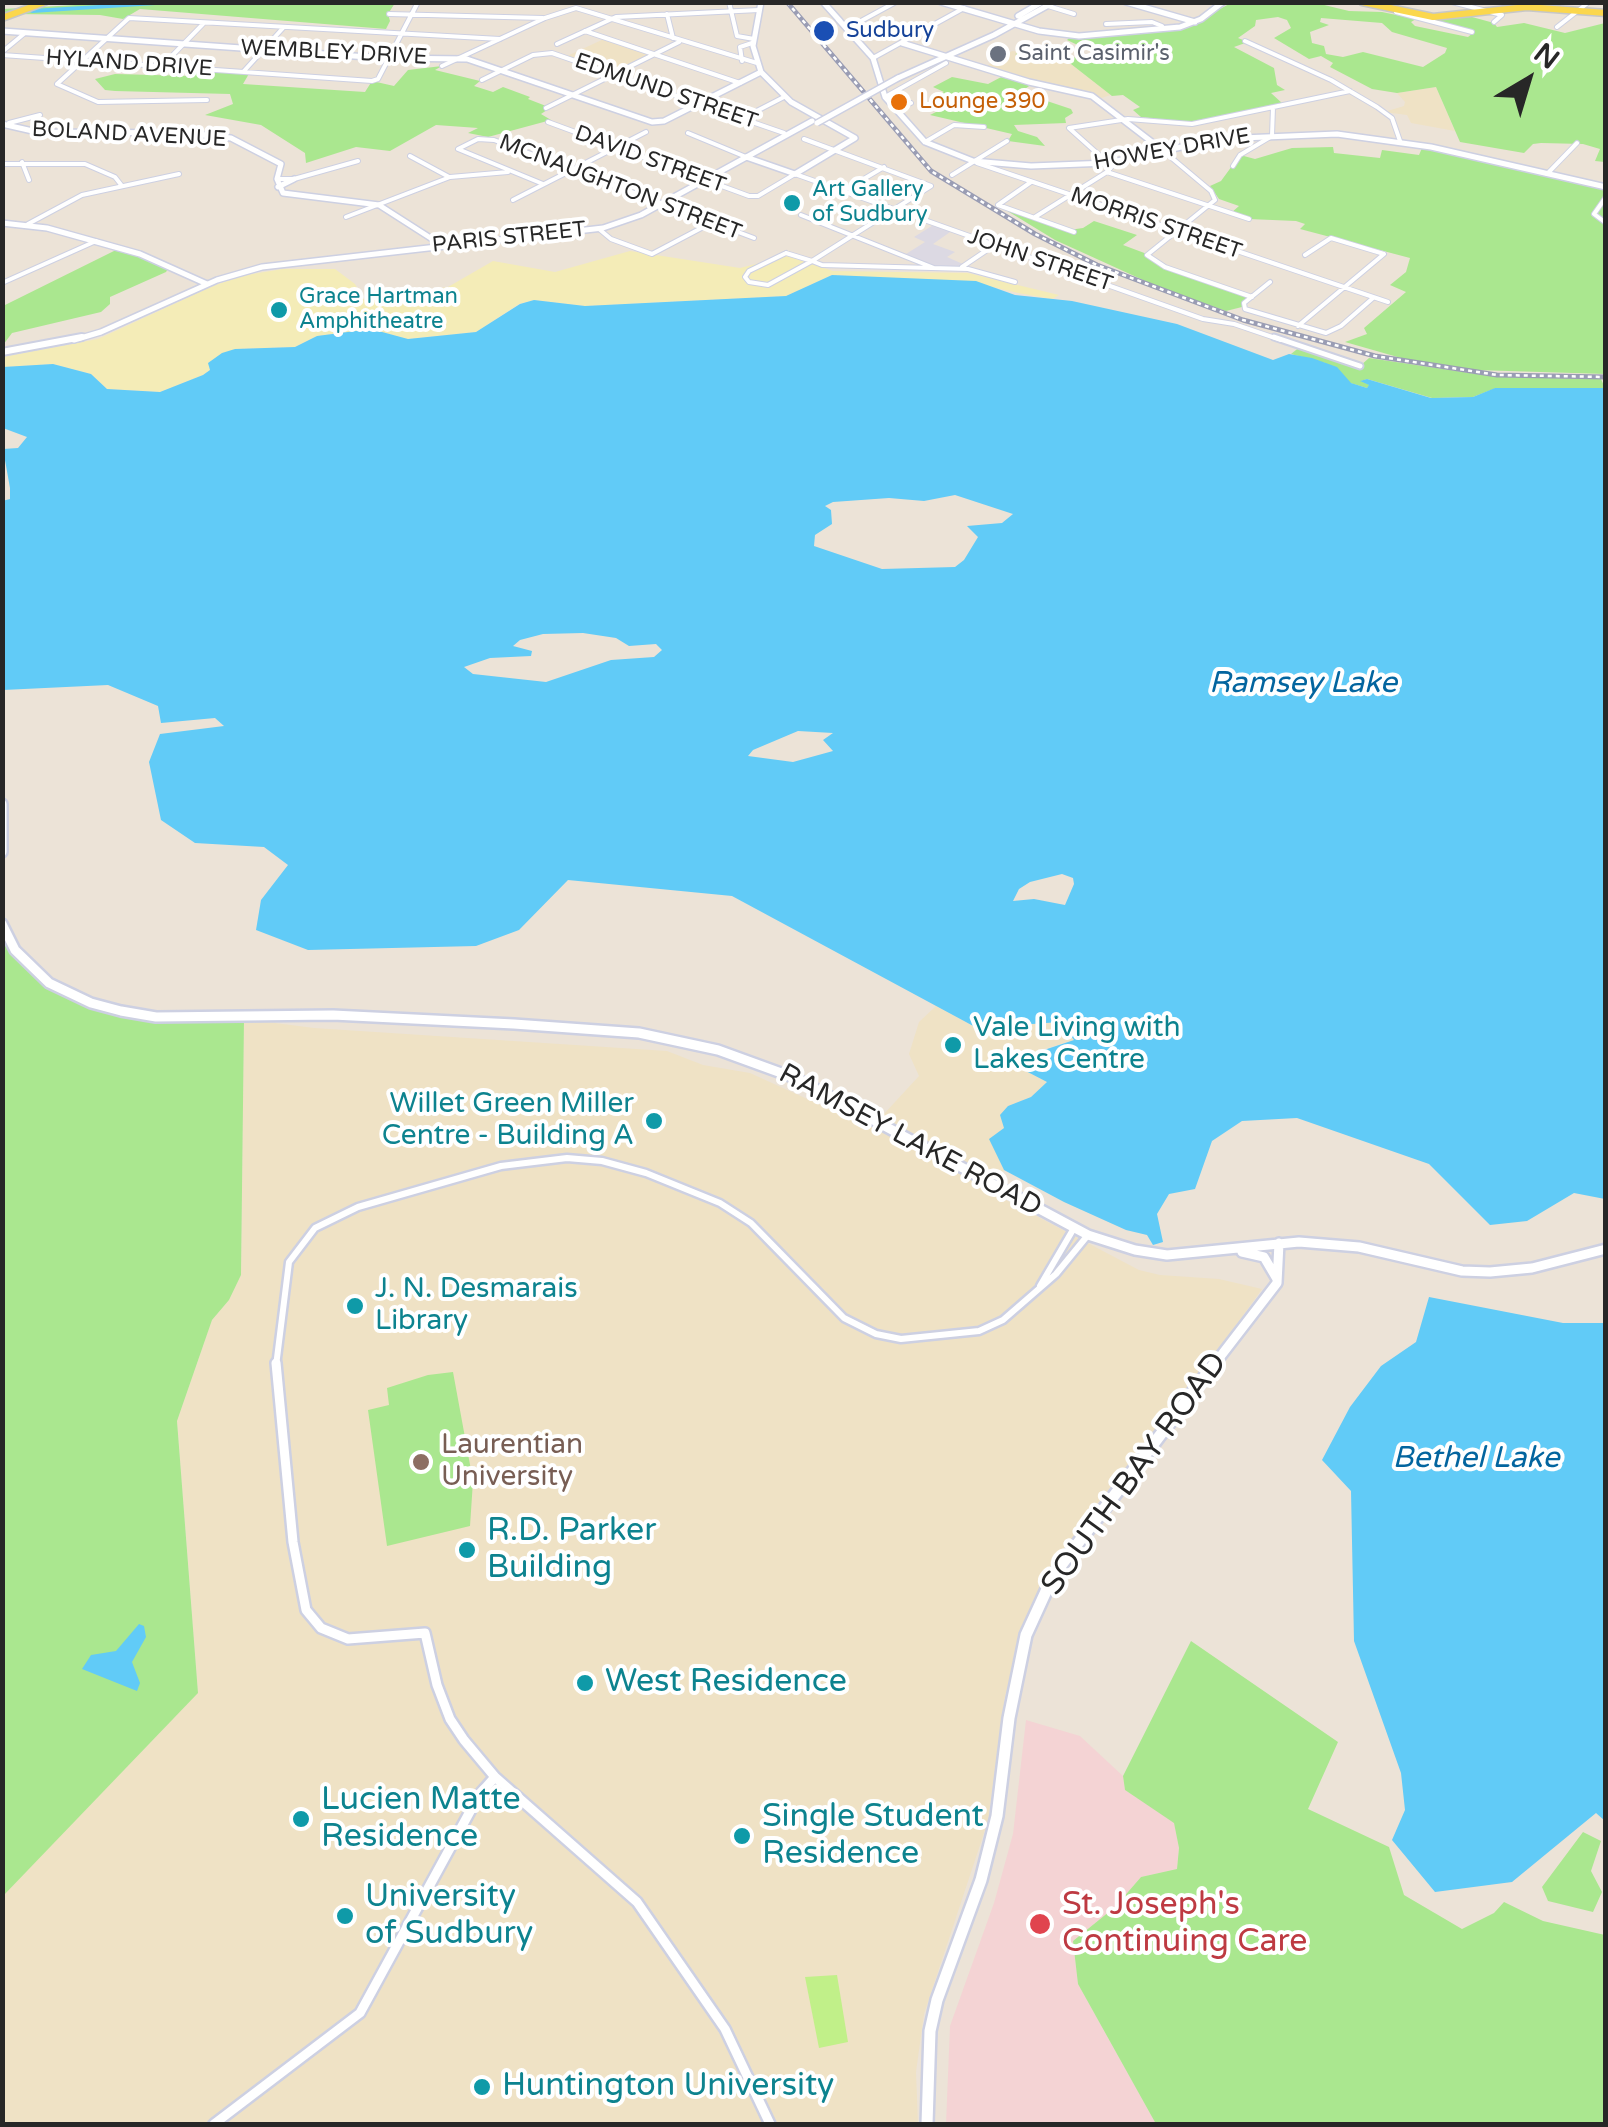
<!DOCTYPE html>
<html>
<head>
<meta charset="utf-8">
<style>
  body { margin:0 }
  #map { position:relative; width:1608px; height:2127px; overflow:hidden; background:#ece3d7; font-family:"Varela Round",sans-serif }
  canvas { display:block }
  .frame { position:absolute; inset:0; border:5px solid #272727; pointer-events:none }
  .north { position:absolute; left:1478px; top:30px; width:100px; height:100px; -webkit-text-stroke:8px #fff; paint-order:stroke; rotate:38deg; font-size:28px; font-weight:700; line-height:40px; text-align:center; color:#272727 }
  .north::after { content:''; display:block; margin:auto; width:35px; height:45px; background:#272727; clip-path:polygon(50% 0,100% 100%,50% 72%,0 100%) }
</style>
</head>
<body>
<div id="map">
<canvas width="1608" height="2127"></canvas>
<div class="frame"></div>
<div class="north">N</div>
</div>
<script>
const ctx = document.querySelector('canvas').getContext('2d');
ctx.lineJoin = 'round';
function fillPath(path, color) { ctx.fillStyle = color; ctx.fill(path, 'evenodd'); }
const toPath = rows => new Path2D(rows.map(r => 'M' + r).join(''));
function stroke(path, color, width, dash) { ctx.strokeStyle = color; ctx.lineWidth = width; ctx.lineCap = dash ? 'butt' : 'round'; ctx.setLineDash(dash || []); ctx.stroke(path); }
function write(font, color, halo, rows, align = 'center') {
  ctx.font = font + ' "Varela Round",sans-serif'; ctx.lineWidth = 8; ctx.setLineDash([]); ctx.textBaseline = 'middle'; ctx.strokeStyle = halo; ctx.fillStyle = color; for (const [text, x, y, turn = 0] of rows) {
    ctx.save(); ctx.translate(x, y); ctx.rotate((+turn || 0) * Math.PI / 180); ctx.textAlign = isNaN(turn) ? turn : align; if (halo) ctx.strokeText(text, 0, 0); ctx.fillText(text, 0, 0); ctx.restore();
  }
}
fillPath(toPath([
  [935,224,953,230,933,244,955,252,947,257,965,265,960,269,935,269,906,254,925,242,914,237]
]), '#dcd9e3');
fillPath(toPath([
  [606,38,654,54,614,73,565,57],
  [1012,51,1062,57,1111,95,1098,99,983,68],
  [1436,87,1455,131,1411,123,1407,115,1384,112,1404,106,1405,102,1397,93],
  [936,1006,977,1028,1060,1022,1075,1040,1044,1049,1020,1068,1047,1082,1031,1097,1008,1106,1004,1128,990,1139,1004,1170,989,1191,1139,1270,1160,1275,1219,1279,1262,1289,1218,1351,1093,1509,1046,1577,1025,1622,1005,1696,988,1821,924,2014,916,2072,918,2124,3,2124,2,1896,198,1693,177,1421,212,1320,229,1300,241,1275,244,1019,314,1028,667,1051,703,1065,750,1073,871,1128,919,1076,909,1054,919,1022]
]), '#efe2c5');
fillPath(toPath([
  [1026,1720,1080,1736,1123,1776,1125,1790,1174,1822,1179,1848,1177,1869,1141,1877,1115,1907,1073,1941,1078,1984,1156,2124,946,2124,950,2026,994,1903,1013,1834]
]), '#f4d3d4');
fillPath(toPath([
  [1233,2,1316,3,1349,11,1382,12,1416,19,1411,22,1415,26,1468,37,1473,33,1425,19,1472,17,1494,23,1497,27,1524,23,1565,33,1605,23,1605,162,1595,161,1600,149,1583,144,1541,143,1533,144,1524,153,1460,142,1436,87,1397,93,1372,89,1330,67,1333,63,1321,56,1309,59,1274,38,1291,28,1287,20,1278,17,1256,20,1255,26,1238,38,1248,42,1234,47,1274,68,1277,85,1285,90,1271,93,1283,104,1192,123,1141,117,1133,110,1140,107,1123,95,1112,96,1062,57,1047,52,1027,58,1015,54,1050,47,1067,56,1094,61,1101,56,1067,40,1070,37,1184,28],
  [1321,18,1382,23,1392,32,1447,48,1445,53,1423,67,1363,52,1343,57,1326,54,1324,46,1312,43,1310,32,1329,25,1320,22],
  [395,3,388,14,390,21,386,29,140,9,123,19,100,15,14,14,3,18,3,9,94,4],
  [442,66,435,70,480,81,474,86,493,92,503,87,530,97,528,99,546,106,543,108,547,110,541,114,551,120,488,137,468,133,478,128,436,125,390,151,356,147,306,163,305,153,261,125,205,115,233,104,230,94,115,91,105,90,95,79,115,74,191,76,197,69,250,72,243,84,365,92,372,81,394,86,408,70],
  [1005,75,1034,83,1020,92,1071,109,1073,113,1065,118,1066,123,1014,125,1018,131,1037,137,1045,146,1008,141,1012,134,930,115,938,111,931,108,938,104,934,98,944,92,933,87,952,77,988,84],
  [1333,147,1334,153,1380,158,1382,150,1419,155,1422,148,1601,188,1606,193,1605,374,1476,370,1408,360,1345,342,1367,334,1364,328,1406,292,1390,285,1406,272,1410,258,1300,229,1305,224,1296,221,1249,219,1231,213,1239,206,1219,199,1210,186,1221,181,1240,155,1255,159,1292,148],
  [996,204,1069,230,1083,228,1094,221,1137,235,1123,245,1147,254,1155,262,1251,296,1242,307,1226,311,1165,290,1055,240],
  [120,248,170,266,166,272,110,297,110,304,101,312,12,333,3,345,3,306],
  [1301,346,1360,366,1369,358,1497,377,1601,379,1605,388,1496,388,1473,397,1432,398,1367,379,1361,381,1370,385,1367,388,1350,383,1325,363,1291,354],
  [2,933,29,972,43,985,81,1005,154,1023,244,1019,241,1275,229,1300,212,1320,177,1421,198,1693,3,1896],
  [453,1372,473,1481,470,1526,387,1546,368,1410,389,1405,387,1388,428,1375],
  [1191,1641,1338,1742,1308,1809,1389,1847,1404,1895,1462,1929,1494,1913,1504,1902,1543,1921,1605,1935,1605,2124,1156,2124,1078,1984,1073,1941,1115,1907,1141,1877,1177,1869,1179,1848,1174,1823,1125,1790,1123,1776],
  [1583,1832,1601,1841,1591,1871,1602,1892,1593,1912,1548,1901,1542,1887]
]), '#aae78f');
fillPath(toPath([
  [630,251,740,268,787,256,833,271,968,273,1059,295,1052,299,1018,293,976,283,832,275,786,296,585,306,534,300,519,304,476,332,407,339,371,329,317,336,295,347,235,349,209,362,210,370,203,375,160,392,107,389,91,374,53,364,3,367,2,357,98,339,215,285,246,275,283,269,335,269,355,284,364,300,448,287,493,261,555,272]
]), '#f4ecb7');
fillPath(toPath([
  [837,1975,848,2042,819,2048,805,1977]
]), '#c1f089');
fillPath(toPath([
  [832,275,976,281,1015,295,1072,301,1177,324,1273,360,1289,354,1312,358,1337,367,1351,383,1367,388,1369,385,1360,381,1367,379,1431,398,1473,397,1495,388,1605,388,1605,1199,1574,1193,1527,1221,1490,1225,1429,1164,1297,1118,1242,1121,1212,1141,1195,1189,1169,1194,1157,1214,1163,1242,1153,1245,1147,1235,1126,1230,1064,1202,1004,1170,989,1139,1004,1128,1000,1115,1008,1106,1031,1097,1047,1082,1020,1068,1026,1056,1074,1040,1060,1022,977,1028,732,896,568,880,519,930,476,946,308,950,256,930,261,900,288,865,264,847,195,843,161,820,149,762,160,734,224,726,215,718,161,723,158,706,108,685,3,690,2,501,10,499,10,488,3,449,18,448,27,437,3,428,3,367,53,364,91,374,107,389,160,392,203,375,210,370,208,363,222,353,235,349,295,347,317,336,371,329,408,339,476,332,520,304,534,300,585,306,786,296],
  [955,495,1013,514,1002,523,967,526,978,537,964,560,955,567,882,569,814,546,815,535,832,524,831,510,825,506,833,502,889,498,924,501],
  [583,633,616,638,629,646,656,644,662,650,654,657,611,660,546,682,473,674,464,667,490,658,531,656,532,651,513,646,520,640,543,634],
  [798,731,833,733,823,740,833,751,793,762,748,756,753,750],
  [1062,874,1073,878,1074,884,1065,905,1034,899,1013,901,1019,889,1030,882],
  [1429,1297,1563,1323,1606,1323,1605,1821,1596,1813,1512,1882,1435,1892,1392,1840,1405,1810,1401,1773,1354,1641,1351,1491,1322,1460,1350,1407,1381,1366,1416,1342],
  [139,1624,144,1626,146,1637,132,1662,140,1683,137,1691,82,1669,91,1655,116,1651]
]), '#61cbf7');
fillPath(toPath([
  [151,2,202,2,32,13,28,11,32,9,151,2]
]), '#61cbf7');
const streetFar3 = toPath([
  [729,2,737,36,754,39],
  [1452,2,1502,15,1494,22],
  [1048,6,1074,14],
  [1396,12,1472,32],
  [389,14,543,18],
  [667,14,673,38],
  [1106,24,1152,22,1162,26],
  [850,27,896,2],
  [1557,27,1589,2],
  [585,31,740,83],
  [1245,41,1331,80,1377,107,1392,118,1400,141],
  [557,44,616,17,759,10],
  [2,52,25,33],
  [2,55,372,81,378,79,418,2],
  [873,58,964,8],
  [742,61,740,47,752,43],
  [163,65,203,24],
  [442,66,545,18,576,8,757,63],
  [244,71,283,28],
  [482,80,533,55,552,53,784,133],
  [885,97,946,63],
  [207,100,98,102,57,84,129,18,500,39],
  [546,108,679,42],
  [896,109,911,103],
  [743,118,784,97],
  [548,122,749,196,758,196,795,174,1203,319,1234,324,1281,340],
  [9,123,40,115],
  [688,133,746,157],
  [804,139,931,186,812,261],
  [925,142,954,125,984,127],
  [1161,149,1211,191,1215,200,1147,255,1165,267,1252,297],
  [410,156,449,177],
  [22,162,29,180],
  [977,163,1388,302],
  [1108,163,1069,128,1128,119,1192,124,1350,91],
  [2,164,85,164,115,177,122,186],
  [1233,166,1240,155,1272,136,1273,107],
  [1107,172,1249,219],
  [1547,174,1577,143],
  [952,175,1007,141],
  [277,179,294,179,358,161],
  [1031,182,998,205,1074,232],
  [543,184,458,149,478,139,494,140,754,238],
  [845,190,884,167],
  [1606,197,1594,214,1606,223],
  [513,200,646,132],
  [801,215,934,268],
  [346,217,450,177,508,172],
  [1035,217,1107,172,1116,161],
  [28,224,82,195,179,174],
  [599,229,611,239,652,254,709,224],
  [786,253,812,261,768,285,749,282,745,277,749,271,786,253],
  [812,261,822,265,968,269,1015,282],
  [962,267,993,246],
  [1270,282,1244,303,1245,309,1326,333,1341,326,1373,298],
  [2,283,96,241],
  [1298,326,1384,254,1331,238,1305,255]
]);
const streetFar2 = toPath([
  [1274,337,1360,366]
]);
const streetFar1 = toPath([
  [1040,1286,1074,1228],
  [276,1366,289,1262,315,1228,358,1207,501,1166,567,1158,602,1161,646,1173,720,1203,751,1223,844,1318,876,1334,901,1339,979,1331,1003,1320,1056,1274,1088,1235]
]);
const street = toPath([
  [276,1363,293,1542,306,1610,321,1628,348,1639,425,1633,437,1685,450,1719,464,1740,495,1777,637,1902,725,2029,770,2124],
  [214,2124,360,2013,479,1795,495,1777]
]);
const secondaryFar3 = toPath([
  [823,2,840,21],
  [941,2,1039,31,1079,36,1180,27,1201,19,1223,2],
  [1126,2,1195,22],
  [1018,16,1042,2],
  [838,19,873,58,885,97,925,142,973,161,1031,166,1108,163,1218,139,1337,134,1431,147,1606,187],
  [2,31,382,58,467,59,652,122,664,121,761,72],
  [902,43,1029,82,1092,96,1161,149],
  [898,78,994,35,1054,2],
  [2,124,37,132,189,133,231,138,281,164,277,179,283,193,379,205,443,246],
  [746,157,795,174,855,138,791,102,761,72,753,46,761,2],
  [278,187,294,179],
  [2,223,47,228,140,254,207,284],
  [74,340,101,332,217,280,262,267,603,228,641,215,812,121]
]);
const secondaryFar2 = toPath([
  [2,352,82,337]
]);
const secondaryFar1 = toPath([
  [2,804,2,852],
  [2,924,15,950,49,983,91,1003,121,1011,156,1017,333,1015,514,1024,639,1033,718,1050,795,1078,1088,1235,1135,1250,1167,1255,1299,1242,1359,1247,1462,1271,1490,1272,1532,1268,1606,1249],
  [1242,1252,1264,1257,1277,1279],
  [1213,1366,1277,1283,1279,1243]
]);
const secondary = toPath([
  [927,2124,930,2031,937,2000,981,1880,997,1816,1009,1718,1026,1635,1053,1576,1215,1363]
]);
const primary = toPath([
  [1362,2,1433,17,1527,7,1606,13],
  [2,18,45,2]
]);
stroke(streetFar3, '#cdd0e2', 6);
stroke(streetFar2, '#cdd0e2', 9);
stroke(streetFar1, '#cdd0e2', 11);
stroke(street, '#cdd0e2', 14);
stroke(secondaryFar3, '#cdd0e2', 8);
stroke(secondaryFar2, '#cdd0e2', 10);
stroke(secondaryFar1, '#cdd0e2', 14);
stroke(secondary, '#cdd0e2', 16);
stroke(primary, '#c7c7c7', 9);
stroke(streetFar3, '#fff', 4);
stroke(streetFar2, '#fff', 5);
stroke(streetFar1, '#fff', 6);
stroke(street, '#fff', 9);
stroke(secondaryFar3, '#fff', 5);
stroke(secondaryFar2, '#fff', 6);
stroke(secondaryFar1, '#fff', 9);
stroke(secondary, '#fff', 11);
stroke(primary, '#fbd74d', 6);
const rail = toPath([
  [787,2,931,171,1035,234,1097,265,1243,320,1375,356,1497,375,1606,377]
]);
stroke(rail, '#9a9db4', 5);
stroke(rail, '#fff', 2.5, [4]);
const secondaryBridge = toPath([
  [817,123,898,78]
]);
stroke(secondaryBridge, '#cdd0e2', 8, []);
stroke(secondaryBridge, '#fff', 5);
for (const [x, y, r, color] of [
  [824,31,12,"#1a4fb4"],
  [998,54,10,"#6b7280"],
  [899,102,10,"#e8710a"],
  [792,203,10,"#0f9aa8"],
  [279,310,10,"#0f9aa8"],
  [953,1045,10,"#0f9aa8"],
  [654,1121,10,"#0f9aa8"],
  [355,1306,10,"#0f9aa8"],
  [421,1462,10,"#8d6e63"],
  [467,1550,10,"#0f9aa8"],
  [585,1683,10,"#0f9aa8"],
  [301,1819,10,"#0f9aa8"],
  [742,1836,10,"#0f9aa8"],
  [345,1916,10,"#0f9aa8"],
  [1040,1924,12,"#e0444e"],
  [482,2087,10,"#0f9aa8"]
]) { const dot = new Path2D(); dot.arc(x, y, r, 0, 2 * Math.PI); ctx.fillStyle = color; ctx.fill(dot); stroke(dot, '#fff', 4); }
write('22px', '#164399', '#fff', [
  ["Sudbury",846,31]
], 'left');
write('22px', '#272727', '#fff', [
  ["WEMBLEY DRIVE",334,53,3],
  ["HYLAND DRIVE",129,64,4],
  ["EDMUND STREET",666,92,19],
  ["BOLAND AVENUE",129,135,3],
  ["HOWEY DRIVE",1172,150,-10],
  ["DAVID STREET",650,160,20],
  ["MCNAUGHTON STREET",620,188,21],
  ["MORRIS STREET",1156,224,19],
  ["PARIS STREET",509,238,-6],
  ["JOHN STREET",1040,261,19]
]);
write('22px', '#5b616d', '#fff', [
  ["Saint Casimir's",1018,54]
], 'left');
write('22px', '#c56008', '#fff', [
  ["Lounge 390",919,102]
], 'left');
write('22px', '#0d838f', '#fff', [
  ["Art Gallery",812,190],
  ["of Sudbury",812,215],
  ["Grace Hartman",299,297],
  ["Amphitheatre",299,322]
], 'left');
write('28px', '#0d838f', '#fff', [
  ["Vale Living with",973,1029],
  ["Lakes Centre",973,1061],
  ["Willet Green Miller",634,1105,"right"],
  ["Centre - Building A",634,1137,"right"],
  ["J. N. Desmarais",375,1290],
  ["Library",375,1322]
], 'left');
write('28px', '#272727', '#fff', [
  ["RAMSEY LAKE ROAD",910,1141,28]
]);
write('28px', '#785e54', '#fff', [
  ["Laurentian",441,1446],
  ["University",441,1478]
], 'left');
write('italic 30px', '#03659f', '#fff', [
  ["Ramsey Lake",1303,684],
  ["Bethel Lake",1476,1459]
]);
write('32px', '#272727', '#fff', [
  ["SOUTH BAY ROAD",1135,1474,-54]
]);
write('32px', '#0d838f', '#fff', [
  ["R.D. Parker",487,1532],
  ["Building",487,1569],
  ["West Residence",605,1683],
  ["Lucien Matte",321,1801],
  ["Residence",321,1838],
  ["Single Student",762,1818],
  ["Residence",762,1855],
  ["University",365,1898],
  ["of Sudbury",365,1935],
  ["Huntington University",502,2087]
], 'left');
write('32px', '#be3a42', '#fff', [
  ["St. Joseph's",1062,1906],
  ["Continuing Care",1062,1943]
], 'left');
</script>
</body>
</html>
